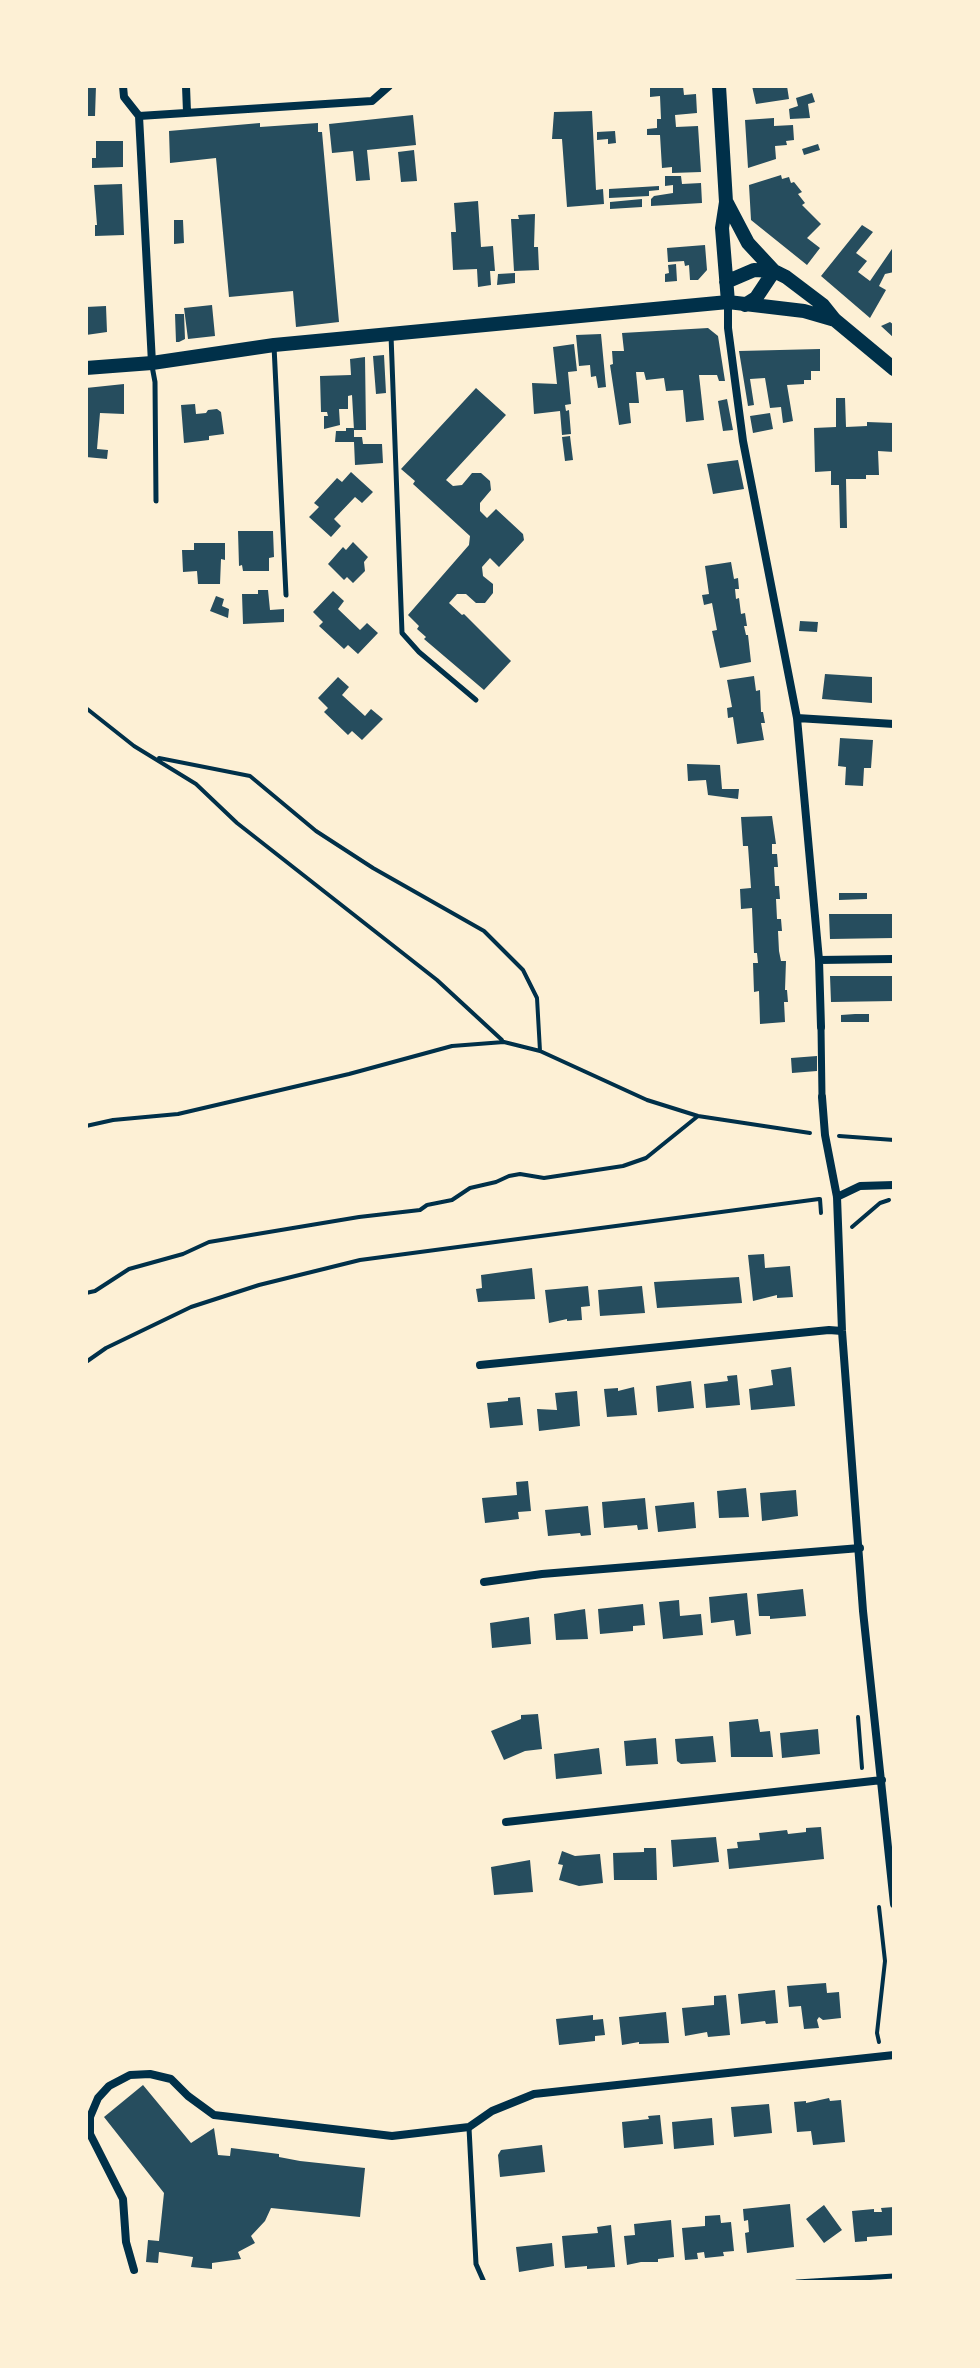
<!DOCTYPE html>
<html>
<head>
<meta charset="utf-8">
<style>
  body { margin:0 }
  #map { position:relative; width:980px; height:2368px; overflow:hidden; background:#fdf0d5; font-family:Helvetica,sans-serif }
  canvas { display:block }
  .frame { position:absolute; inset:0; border:88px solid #fdf0d5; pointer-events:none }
</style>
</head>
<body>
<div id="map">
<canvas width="980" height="2368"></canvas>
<div class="frame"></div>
</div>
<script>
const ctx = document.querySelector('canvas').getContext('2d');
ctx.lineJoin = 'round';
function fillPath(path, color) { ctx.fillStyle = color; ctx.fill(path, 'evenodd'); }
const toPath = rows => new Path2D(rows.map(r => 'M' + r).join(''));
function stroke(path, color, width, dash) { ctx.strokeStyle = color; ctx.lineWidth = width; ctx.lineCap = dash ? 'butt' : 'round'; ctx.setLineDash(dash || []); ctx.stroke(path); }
fillPath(toPath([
  [86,86,96,86,95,116,86,116],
  [683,86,684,95,696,94,697,113,675,115,676,127,698,126,701,172,672,173,672,167,662,168,660,135,647,135,647,129,657,128,657,119,661,119,660,96,650,97,650,87],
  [752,86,787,86,789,99,756,104],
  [812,93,815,102,808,104,810,118,790,119,789,109,798,106,796,98],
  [592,111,596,190,603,189,604,204,567,207,562,139,552,139,554,112],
  [413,115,416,145,367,150,370,180,356,181,353,151,332,153,329,124],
  [774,118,774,126,793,125,794,140,786,141,787,145,775,146,776,159,748,168,745,120],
  [260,123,260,127,318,123,318,132,322,132,339,322,296,327,293,291,229,297,216,158,170,163,169,131],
  [615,131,616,143,608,144,608,139,597,140,597,132],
  [96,141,123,141,123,167,92,168,92,158,96,158],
  [818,144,820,150,804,155,802,149],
  [414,150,417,181,401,182,398,152],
  [781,175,782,179,789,177,791,183,794,182,802,192,798,194,805,203,802,205,821,224,807,238,820,248,807,265,751,220,749,185],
  [665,176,681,176,682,184,701,183,702,203,651,206,651,199,654,196,673,193,673,185,665,186],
  [122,184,124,235,95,236,95,225,97,225,94,185],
  [659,186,659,190,649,191,649,196,609,198,609,189],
  [642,199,642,207,610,209,610,202],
  [478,201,481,247,493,246,495,271,490,271,491,285,478,287,477,269,453,270,451,232,456,232,454,203],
  [535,214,534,247,538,247,539,270,514,271,511,219,519,219,518,215],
  [174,220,183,220,184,243,174,244],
  [862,225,873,232,856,253,867,261,858,272,870,281,894,246,894,272,885,274,879,286,886,290,870,318,821,276],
  [705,245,707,270,698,280,690,280,689,265,685,266,684,261,668,262,667,248],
  [676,264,677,281,665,282,665,274,669,273,668,265],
  [515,273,515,283,497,285,498,274],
  [212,305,215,336,188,339,184,308],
  [106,306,107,332,86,335,86,307],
  [175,314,184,314,185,339,179,342,176,342],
  [890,322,894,325,894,338,881,326],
  [708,328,718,336,725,381,719,381,717,375,699,375,704,420,686,422,683,390,666,391,664,378,646,380,644,372,636,372,639,403,629,403,631,423,619,425,610,365,613,364,612,351,624,351,622,333],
  [601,334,606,387,598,388,596,376,591,377,590,365,579,366,576,335],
  [574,344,577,371,568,372,571,404,565,405,566,411,569,410,571,434,562,435,560,411,534,414,532,383,557,384,553,347],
  [820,349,820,371,811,371,811,380,804,380,804,384,787,385,793,421,783,423,781,407,770,408,765,378,750,379,754,405,748,406,739,351],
  [384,355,386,393,376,394,373,356],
  [365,357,366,430,354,430,352,395,348,396,348,409,339,409,340,425,324,429,324,416,328,416,327,412,321,412,320,376,351,375,350,359],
  [124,384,124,414,100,413,97,449,108,450,107,459,86,457,86,388],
  [476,388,506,415,446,480,453,486,462,485,472,473,481,473,490,481,491,490,480,503,480,511,487,518,496,509,523,534,524,540,499,567,490,558,482,567,483,576,493,584,493,593,485,603,476,603,466,594,457,594,449,603,462,615,464,614,511,661,484,690,424,639,426,637,417,629,419,626,408,615,469,545,470,536,413,484,415,481,401,469],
  [836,398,845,398,846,427,867,426,867,422,894,423,894,452,878,451,879,475,866,475,866,479,846,479,847,528,840,528,839,485,831,485,831,471,815,472,814,428,836,427],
  [727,399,733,430,723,431,718,401],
  [195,404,196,414,206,413,208,410,217,409,221,412,224,434,209,436,209,440,184,443,181,405],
  [770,413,773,429,753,433,750,416],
  [346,428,354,428,354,437,362,437,363,444,382,444,383,463,355,465,354,442,335,442,336,431,346,431],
  [570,436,573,460,565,461,562,437],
  [738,460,744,489,713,494,707,464],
  [351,472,373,492,362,503,355,497,334,519,341,526,331,537,309,517,319,507,314,503,337,478,342,482],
  [238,531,273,531,274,557,269,558,269,571,243,571,242,565,239,566],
  [353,542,368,557,364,562,365,571,353,583,347,577,344,580,328,564,343,547,346,550],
  [194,543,225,543,225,560,221,559,220,584,198,584,197,571,183,572,182,550,194,550],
  [731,562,734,579,738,578,739,589,735,589,736,599,739,598,741,614,745,613,747,626,744,626,746,635,748,635,751,662,720,668,712,631,717,630,712,603,704,605,702,595,709,594,705,566],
  [258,590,268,590,270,610,284,609,284,622,243,624,242,594,258,594],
  [333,591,344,601,338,609,360,630,367,623,378,633,358,654,348,645,344,649,319,626,323,622,313,612],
  [216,596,224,599,222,606,229,609,228,618,210,611],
  [800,621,818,622,817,632,799,631],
  [825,674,872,677,872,703,822,699],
  [754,676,756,691,760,690,761,712,763,712,765,723,761,723,764,740,737,744,733,717,728,718,727,708,732,707,727,680],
  [338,677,349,687,342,695,365,716,371,709,383,719,362,740,352,731,348,735,324,712,328,708,318,698],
  [840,738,873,740,871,768,864,768,863,786,845,785,846,767,838,766],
  [687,764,720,765,722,789,739,789,738,799,708,795,706,780,688,781],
  [772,816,776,844,772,844,772,854,777,854,778,867,774,867,775,886,779,886,780,899,776,899,777,919,781,919,782,931,778,931,779,951,781,961,786,961,785,990,787,990,788,1002,784,1002,785,1022,760,1024,759,991,754,992,753,963,758,963,757,953,754,953,752,908,741,909,740,889,751,888,748,846,743,846,741,817],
  [839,893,867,893,867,899,839,900],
  [829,914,894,914,894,938,830,939],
  [830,976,894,976,894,1001,831,1002],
  [855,1014,869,1014,869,1022,841,1022,841,1015],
  [817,1056,817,1071,792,1073,791,1058],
  [764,1254,765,1268,790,1266,793,1297,777,1298,777,1295,753,1301,748,1255],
  [532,1268,535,1299,478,1302,476,1289,482,1288,481,1275],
  [739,1277,742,1303,657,1308,654,1282],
  [588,1286,590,1306,581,1307,582,1320,567,1321,567,1319,549,1323,545,1290],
  [642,1286,645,1313,600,1316,598,1290],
  [791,1367,795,1406,751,1410,749,1389,773,1385,771,1370],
  [737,1375,740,1405,706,1408,704,1384,728,1381,727,1376],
  [691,1381,694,1408,658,1412,656,1386],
  [634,1387,637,1415,607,1417,604,1389,618,1388,618,1391],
  [577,1391,580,1426,539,1431,537,1409,557,1410,555,1393],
  [520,1397,523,1425,490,1428,487,1403,508,1401,508,1398],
  [528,1481,531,1511,518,1512,519,1519,485,1523,482,1498,517,1495,516,1482],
  [746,1488,749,1517,719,1518,717,1491],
  [796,1490,798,1516,762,1521,760,1493],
  [645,1498,648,1529,638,1530,637,1525,604,1528,602,1502],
  [694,1502,696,1528,658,1532,655,1506],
  [588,1506,591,1535,581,1536,580,1533,548,1536,545,1510],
  [803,1589,806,1616,770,1619,770,1616,759,1616,757,1594],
  [747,1593,751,1634,736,1636,734,1620,711,1623,709,1597],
  [679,1600,680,1616,701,1614,703,1635,663,1639,659,1602],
  [643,1604,645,1625,633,1626,633,1631,600,1634,598,1609],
  [585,1609,588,1639,556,1640,554,1614],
  [529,1617,531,1644,492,1648,490,1623],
  [538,1714,542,1749,525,1751,504,1760,491,1731,521,1719,521,1715],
  [758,1719,760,1732,770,1731,773,1757,731,1757,729,1722],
  [818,1729,820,1754,782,1758,780,1733],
  [713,1736,716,1762,681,1764,677,1761,675,1739],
  [656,1738,658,1764,626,1766,624,1741],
  [599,1748,602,1774,556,1779,554,1754],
  [821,1827,824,1859,729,1869,727,1849,738,1848,737,1842,760,1840,759,1833,787,1830,788,1834,806,1832,806,1828],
  [716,1837,719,1862,673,1867,671,1840],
  [644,1848,656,1848,657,1880,614,1880,613,1853,644,1852],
  [562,1851,575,1856,600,1854,603,1883,579,1886,559,1880,563,1865,558,1864],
  [530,1860,533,1892,494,1895,491,1867],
  [826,1983,827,1993,839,1992,841,2018,823,2020,819,2017,817,2020,819,2028,804,2029,801,2006,789,2007,787,1986],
  [775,1990,778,2023,766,2024,765,2021,741,2024,738,1994],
  [726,1995,730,2035,708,2037,707,2032,685,2036,682,2008,714,2005,714,1996],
  [666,2012,669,2043,639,2044,639,2042,622,2045,619,2017],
  [593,2015,593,2020,603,2019,605,2035,595,2036,595,2041,559,2045,556,2019],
  [143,2085,191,2143,214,2128,218,2155,230,2156,231,2148,279,2154,279,2157,300,2161,365,2168,360,2217,271,2208,265,2221,251,2236,255,2243,238,2252,241,2259,212,2263,212,2269,191,2267,193,2257,159,2252,158,2263,146,2262,148,2240,159,2241,164,2193,104,2117],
  [829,2098,830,2101,841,2100,845,2142,813,2145,811,2131,797,2132,794,2102,806,2101,806,2103],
  [769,2104,772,2133,734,2137,731,2107],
  [660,2115,663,2144,624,2148,622,2122,649,2119,648,2116],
  [712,2118,714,2145,674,2149,672,2122],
  [542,2145,545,2172,500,2177,498,2155,501,2150],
  [790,2204,794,2247,747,2253,745,2233,749,2232,748,2220,744,2221,743,2209],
  [824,2205,842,2230,824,2243,806,2219],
  [894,2207,894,2235,867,2237,867,2241,855,2242,852,2211,874,2209,874,2212,882,2212,881,2208],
  [720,2215,721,2223,731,2222,734,2251,723,2252,724,2256,705,2258,704,2252,697,2253,698,2259,685,2260,682,2228,705,2226,705,2216],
  [671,2220,674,2257,658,2259,658,2262,641,2262,627,2265,624,2236,635,2235,634,2224],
  [611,2225,615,2267,587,2269,587,2266,565,2268,562,2236,598,2233,597,2227],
  [552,2243,554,2266,519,2272,516,2247]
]), '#264d5e');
stroke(toPath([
  [86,708,134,746,196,784,237,823,437,980,502,1040],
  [159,758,250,776,316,831,373,868,484,931,523,970,537,998,540,1051],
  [86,1126,113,1120,178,1114,349,1074,452,1046,504,1042,540,1051,647,1100,698,1116,810,1133],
  [839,1136,894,1140],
  [820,1199,821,1213],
  [852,1227,880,1203,889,1200],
  [86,1293,95,1291,129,1269,183,1254,209,1242,359,1217,420,1210,427,1205,452,1200,470,1188,496,1182,509,1176,520,1174,544,1178,623,1166,646,1158,698,1116],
  [86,1362,106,1348,191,1307,259,1285,360,1260,819,1199],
  [858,1717,862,1768],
  [879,2042,877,2033,885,1961,879,1907]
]), '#003049', 4);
stroke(toPath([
  [391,335,402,633,419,652,476,700],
  [274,346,286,595],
  [152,366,155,382,156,501],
  [469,2128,476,2264,484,2282],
  [797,2282,894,2276]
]), '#003049', 5);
stroke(toPath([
  [821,1027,822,1097]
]), '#003049', 7);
stroke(toPath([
  [123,86,124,97,139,116],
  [186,86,187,112],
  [728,302,728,328,743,441,797,718,819,960,821,1027],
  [152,363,139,116,372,101,389,86],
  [797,718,894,724],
  [819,960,894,959],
  [822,1097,825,1135,837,1197,842,1331,863,1611,894,1904],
  [837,1197,860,1186,894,1185],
  [480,1365,829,1330,842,1331],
  [484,1582,542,1574,860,1548],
  [506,1822,882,1780],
  [134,2270,126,2242,123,2199,90,2134,90,2117,98,2098,109,2086,130,2075,150,2074,171,2079,188,2096,214,2115,392,2136,469,2127,492,2111,534,2094,894,2055]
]), '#003049', 8);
stroke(toPath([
  [719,86,726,202,722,228,728,302],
  [727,203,748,243,774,271],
  [726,282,754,270,774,271,786,277,823,305,835,320,894,369],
  [745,305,756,298,774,271],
  [86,368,152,363,274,345,728,302,804,311,835,320]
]), '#003049', 14);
</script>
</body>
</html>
